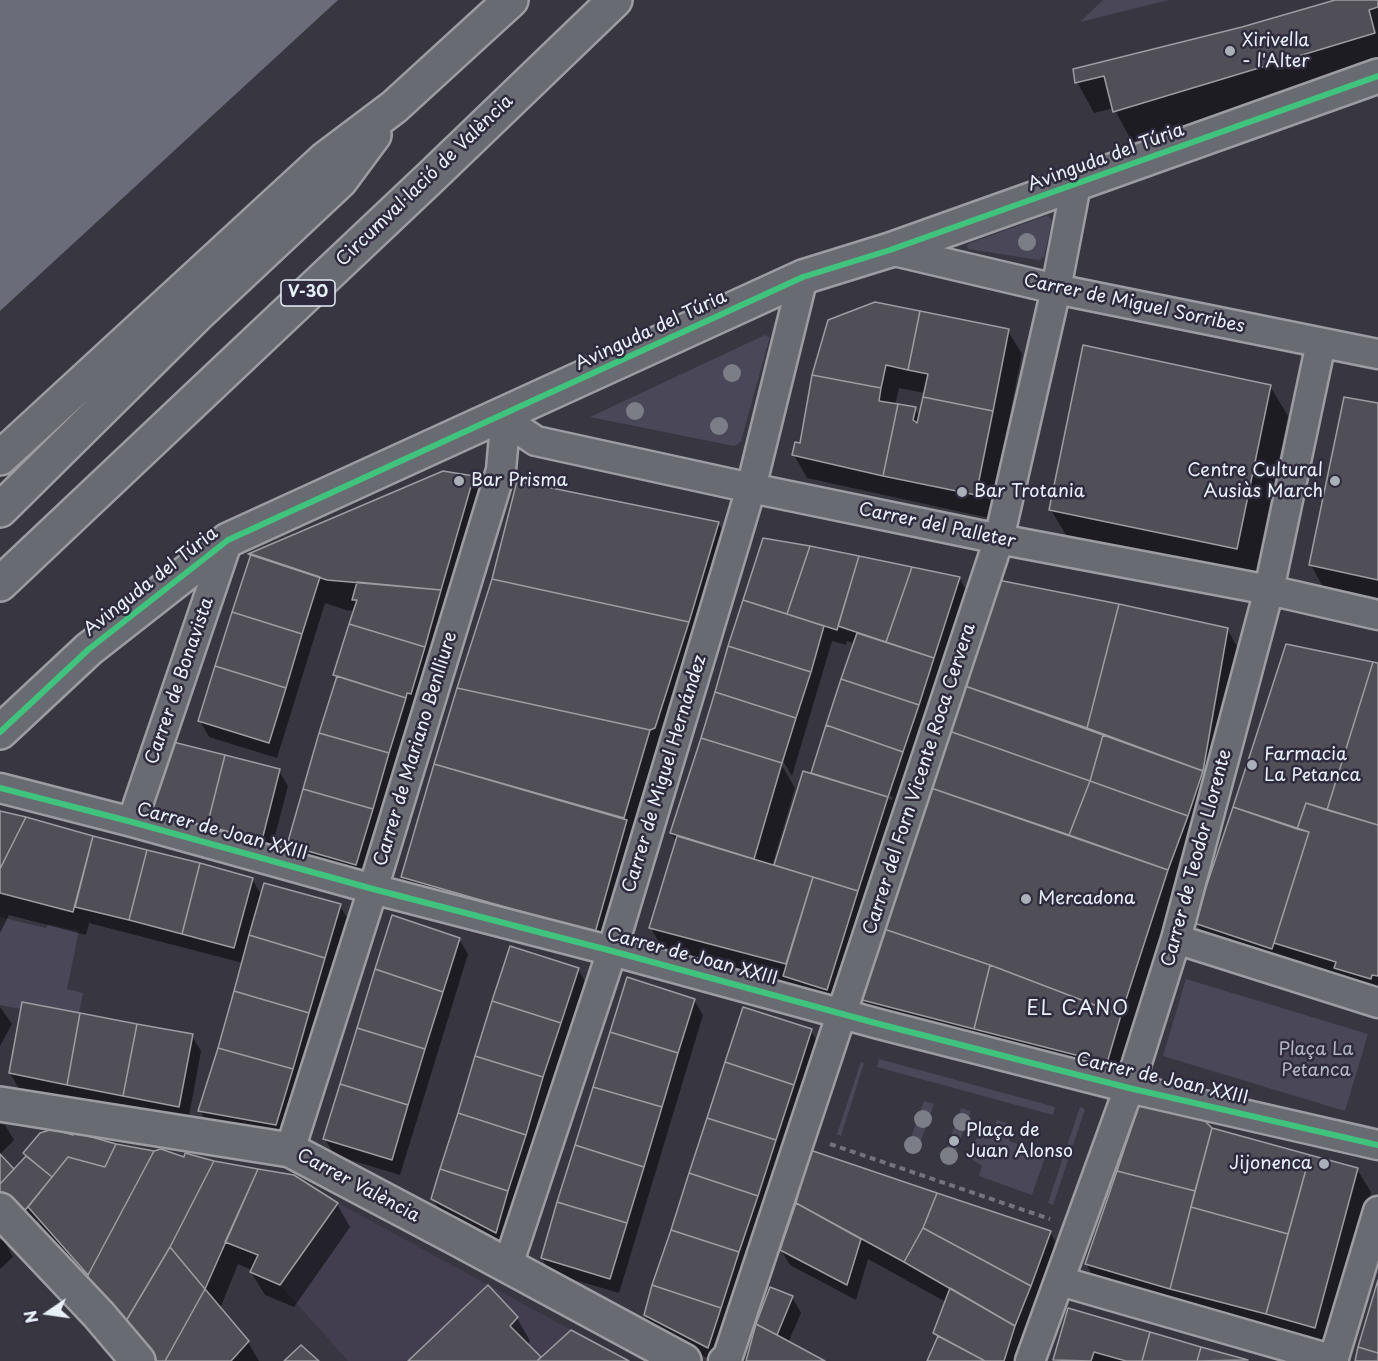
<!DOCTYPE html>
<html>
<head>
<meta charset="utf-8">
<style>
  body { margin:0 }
  #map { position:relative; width:1378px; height:1361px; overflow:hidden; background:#383640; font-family:"Playpen Sans",sans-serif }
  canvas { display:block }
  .north { position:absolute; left:18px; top:1283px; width:60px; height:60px; -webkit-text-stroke:4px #2f2a3d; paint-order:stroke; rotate:257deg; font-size:16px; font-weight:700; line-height:24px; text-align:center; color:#e8f1f8 }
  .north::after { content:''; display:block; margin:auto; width:21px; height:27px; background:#e8f1f8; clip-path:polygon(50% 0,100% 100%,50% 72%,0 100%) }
</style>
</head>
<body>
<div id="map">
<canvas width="1378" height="1361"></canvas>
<div class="north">N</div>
</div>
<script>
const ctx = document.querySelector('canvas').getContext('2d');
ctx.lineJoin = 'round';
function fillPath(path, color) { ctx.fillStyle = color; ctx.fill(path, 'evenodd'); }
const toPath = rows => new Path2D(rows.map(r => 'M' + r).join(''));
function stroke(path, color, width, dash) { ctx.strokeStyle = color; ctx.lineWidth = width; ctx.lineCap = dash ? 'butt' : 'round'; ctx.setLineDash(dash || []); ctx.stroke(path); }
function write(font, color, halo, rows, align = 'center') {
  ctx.font = font + ' "Playpen Sans",sans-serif'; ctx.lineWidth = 5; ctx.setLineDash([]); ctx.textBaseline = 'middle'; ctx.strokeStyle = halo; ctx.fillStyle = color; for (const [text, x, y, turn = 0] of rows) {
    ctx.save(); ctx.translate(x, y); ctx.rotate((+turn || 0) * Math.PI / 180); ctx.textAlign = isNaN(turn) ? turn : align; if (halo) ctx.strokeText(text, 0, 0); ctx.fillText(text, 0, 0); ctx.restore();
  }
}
fillPath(toPath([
  [338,1203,571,1330,537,1361,348,1361,280,1285]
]), '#423e4f');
fillPath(toPath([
  [1103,0,1169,0,1080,22],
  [1048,215,1052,221,1044,257,1039,260,968,249,967,245,970,243],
  [765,335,769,337,769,340,741,441,738,444,734,446,590,417],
  [0,917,46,928,48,924,79,931,67,989,83,993,79,1013,23,1002,21,1009,0,1005],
  [1186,979,1368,1034,1345,1111,1163,1056],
  [879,1059,1055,1107,1053,1115,877,1067],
  [861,1062,864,1063,841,1136,837,1134],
  [924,1101,934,1104,916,1154,906,1151],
  [1080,1107,1085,1109,1053,1205,1048,1203],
  [961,1108,971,1111,951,1164,942,1161],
  [997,1120,1014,1126,1009,1141,1046,1154,1032,1195,979,1176,982,1166,972,1159,970,1146,979,1136,985,1134,991,1135]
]), '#4a4858');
fillPath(toPath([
  [0,0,338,0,0,311]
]), '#6b6c79');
fillPath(toPath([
  [1340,0,1378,0,1378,68,1132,142,1114,108,1094,113,1077,82],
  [1008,331,1022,354,989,518,807,478,794,455,801,445,814,376],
  [899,388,925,393,920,417,915,409,895,405],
  [1270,386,1288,416,1254,579,1069,540,1051,510],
  [1378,405,1378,606,1328,596,1311,565],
  [473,477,490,508,365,880,298,860,289,844,337,680,335,675,355,611,346,610,325,603,277,758,209,737,200,721,252,555],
  [718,523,736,553,612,963,421,907,403,876,458,688],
  [764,540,959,578,968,593,840,1013,798,999,790,984,664,952,651,928,677,843,671,833],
  [832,641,846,645,847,641,855,644,812,773,814,776,804,773,775,867,772,866,795,788,777,757,780,756,792,776],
  [823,775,893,797,892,800,823,779],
  [1227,629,1245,660,1120,1086,877,1023,863,1000,967,685],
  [1378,665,1378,1006,1209,946,1196,923],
  [279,771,288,786,270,855,162,827,153,812],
  [0,813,252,879,262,896,340,906,349,921,289,1147,213,1134,200,1110,243,963,89,923,86,935,9,915,0,933],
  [459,939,468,954,400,1175,334,1155,325,1139],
  [578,969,587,985,505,1248,442,1214,433,1199],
  [694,1000,703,1015,619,1293,551,1273,542,1258],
  [0,1007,12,1024,0,1046],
  [811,1031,820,1046,713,1361,654,1330,645,1315],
  [192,1036,201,1051,188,1122,19,1089,10,1073],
  [1202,1121,1212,1129,1357,1169,1371,1192,1328,1351,1100,1288,1086,1264],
  [0,1124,5,1125,14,1140,0,1154],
  [40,1135,337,1204,350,1227,294,1307,265,1295,251,1272,252,1270,238,1264,220,1309,248,1342,259,1361,156,1361,44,1231,38,1220,32,1228,0,1196,0,1156,14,1172,27,1157,25,1153],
  [811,1152,1050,1232,1063,1256,1017,1361,928,1361,938,1339,935,1333,946,1302,868,1259,856,1300,790,1265,781,1250],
  [0,1239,5,1242,13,1257,0,1269],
  [792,1297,801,1313,788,1343,822,1361,748,1361],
  [1069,1310,1240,1361,1054,1361],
  [517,1318,530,1341,527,1345,541,1360,626,1361,410,1361]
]), '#0007');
const building = toPath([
  [1335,0,1378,0,1378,7,1369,10,1375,33,1113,112,1104,76,1075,83,1073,69,1242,27,1335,0],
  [875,302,920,311,908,370,886,365,881,388,812,375,828,320,875,302],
  [920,311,1009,329,993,411,923,397,928,374,908,370,920,311],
  [1083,345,1271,385,1237,549,1049,510,1083,345],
  [812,375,881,388,879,401,898,404,883,476,792,455,795,442,800,443,812,375],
  [923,397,993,411,976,495,883,476,898,404,916,407,913,420,917,423,923,397],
  [1344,397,1378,403,1378,580,1309,565,1344,397],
  [443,471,474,476,441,590,327,580,248,554,443,471],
  [517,481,719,522,689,622,492,579,517,481],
  [763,538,810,546,787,614,743,600,763,538],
  [810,546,859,556,837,630,787,614,810,546],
  [251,554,320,577,302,634,232,612,251,554],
  [859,556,912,567,886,642,838,626,859,556],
  [912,567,960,577,934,658,886,642,912,567],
  [492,579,689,622,655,728,650,730,457,688,492,579],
  [998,580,1119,604,1087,728,965,686,998,580],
  [357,582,441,590,425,647,349,624,357,600,352,600,357,582],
  [743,600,824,626,811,672,728,646,743,600],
  [1119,604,1228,628,1203,771,1087,728,1119,604],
  [232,612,302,634,286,688,215,666,232,612],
  [349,624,425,647,411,694,407,693,406,698,333,675,349,624],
  [857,633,934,658,919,705,841,679,857,633],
  [1286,644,1373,662,1327,810,1306,803,1297,829,1233,807,1286,644],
  [728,646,811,672,796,718,715,692,728,646],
  [1373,662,1378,663,1378,825,1327,810,1373,662],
  [215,666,286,688,269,743,198,721,215,666],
  [337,676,406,698,389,753,319,733,337,676],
  [841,679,919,705,903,752,826,725,841,679],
  [965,686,1103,735,1090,781,949,731,965,686],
  [457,688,650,730,624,818,434,764,457,688],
  [715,692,796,718,782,763,701,738,715,692],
  [826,725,903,752,888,797,811,773,826,725],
  [949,731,1090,781,1069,835,931,788,949,731],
  [319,733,389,753,373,809,303,789,319,733],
  [1103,735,1203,771,1188,816,1090,781,1103,735],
  [701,738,782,763,754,859,670,833,701,738],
  [169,741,225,755,207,826,151,812,169,741],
  [225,755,280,769,262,840,207,826,225,755],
  [434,764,627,820,595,933,401,877,434,764],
  [803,771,888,797,858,891,774,865,803,771],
  [1090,781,1188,816,1168,870,1069,835,1090,781],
  [931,788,1168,870,1121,1015,990,965,884,929,931,788],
  [303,789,373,809,356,865,287,845,303,789],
  [1306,803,1378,825,1378,976,1372,975,1371,979,1334,968,1336,962,1274,943,1309,832,1297,829,1306,803],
  [1233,807,1309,832,1272,949,1194,923,1233,807],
  [0,811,26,817,0,869,0,811],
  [26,817,93,836,73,912,0,893,0,869,26,817],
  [93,836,147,850,129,920,75,907,93,836],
  [677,836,813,877,786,964,649,928,677,836],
  [147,850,200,863,182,934,129,920,147,850],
  [200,863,253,878,234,948,182,934,200,863],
  [813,877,858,891,827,990,783,976,813,877],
  [264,883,341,904,325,958,249,935,264,883],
  [392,915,460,938,443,992,375,969,392,915],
  [884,929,990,965,974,1029,862,1000,884,929],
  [249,935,325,958,309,1013,234,991,249,935],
  [510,946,579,968,561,1023,492,1001,510,946],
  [990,965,1121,1015,1107,1063,974,1029,990,965],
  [375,969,443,992,425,1049,357,1028,375,969],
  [627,977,695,999,678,1053,610,1032,627,977],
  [234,991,309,1013,293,1069,218,1048,234,991],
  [492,1001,561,1023,543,1077,475,1056,492,1001],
  [22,1002,80,1013,67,1085,9,1073,22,1002],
  [743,1007,812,1029,794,1085,725,1062,743,1007],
  [80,1013,137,1024,123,1096,67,1085,80,1013],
  [137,1024,193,1034,179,1107,123,1096,137,1024],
  [357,1028,425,1049,408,1105,340,1084,357,1028],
  [610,1032,678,1053,662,1107,593,1087,610,1032],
  [218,1048,293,1069,276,1125,198,1111,218,1048],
  [475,1056,543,1077,526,1135,458,1113,475,1056],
  [725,1062,794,1085,776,1140,707,1118,725,1062],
  [340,1084,408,1105,392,1160,323,1139,340,1084],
  [593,1087,662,1107,644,1167,575,1145,593,1087],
  [1139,1105,1203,1119,1212,1128,1195,1191,1117,1171,1139,1105],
  [458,1113,526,1135,508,1191,440,1169,458,1113],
  [707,1118,776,1140,758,1196,689,1173,707,1118],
  [1212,1128,1310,1155,1288,1234,1191,1207,1212,1128],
  [53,1129,73,1135,74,1132,116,1144,105,1167,68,1157,52,1177,23,1153,40,1133,53,1129],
  [116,1144,154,1151,88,1275,28,1207,68,1157,105,1167,116,1144],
  [575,1145,644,1167,627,1223,557,1202,575,1145],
  [161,1149,184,1157,185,1153,214,1161,170,1247,126,1321,117,1316,118,1312,105,1305,108,1300,94,1293,89,1286,88,1275,154,1151,161,1149],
  [810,1150,937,1193,923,1228,904,1262,796,1203,810,1150],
  [0,1154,14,1169,0,1184,0,1154],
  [1310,1155,1358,1168,1315,1328,1266,1314,1310,1155],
  [26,1156,52,1177,22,1214,0,1191,0,1184,26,1156],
  [214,1161,258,1169,205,1289,170,1247,214,1161],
  [258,1169,294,1175,338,1203,280,1285,250,1272,258,1255,225,1242,258,1169],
  [440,1169,508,1191,496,1233,431,1199,440,1169],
  [1117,1171,1195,1191,1170,1289,1085,1264,1117,1171],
  [689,1173,758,1196,739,1252,671,1230,689,1173],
  [937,1193,1051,1231,1031,1286,923,1228,937,1193],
  [557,1202,627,1223,610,1279,541,1258,557,1202],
  [796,1203,861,1239,847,1285,780,1250,796,1203],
  [1191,1207,1288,1234,1266,1314,1170,1289,1191,1207],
  [923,1228,1031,1286,1015,1326,904,1262,923,1228],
  [671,1230,739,1252,721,1308,652,1285,671,1230],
  [170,1247,205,1289,165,1361,157,1361,126,1321,170,1247],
  [1378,1280,1378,1353,1358,1347,1378,1280],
  [488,1285,518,1317,510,1326,541,1357,537,1361,408,1361,488,1285],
  [652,1285,721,1308,708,1348,644,1315,652,1285],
  [770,1287,793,1296,777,1335,756,1324,770,1287],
  [950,1288,1015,1326,1004,1361,985,1361,933,1333,950,1288],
  [205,1289,249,1341,231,1361,165,1361,205,1289],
  [1068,1308,1150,1332,1142,1361,1126,1361,1094,1352,1091,1361,1053,1360,1068,1308],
  [756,1324,777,1335,825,1361,746,1361,756,1324],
  [571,1330,629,1361,537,1361,571,1330],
  [1150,1332,1201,1347,1197,1361,1142,1361,1150,1332],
  [938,1336,985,1361,927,1361,938,1336],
  [301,1345,319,1361,284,1361,301,1345],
  [1201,1347,1248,1360,1197,1361,1201,1347],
  [1358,1347,1378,1353,1378,1361,1355,1361,1358,1347]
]);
fillPath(building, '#504f57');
stroke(building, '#9c9ca2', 1.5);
const street = toPath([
  [890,250,1056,289,1378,354],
  [506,414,521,431,536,441,751,488,999,539,1269,590,1378,615],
  [0,788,132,822,373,889,612,951,879,1024,1129,1088,1378,1145],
  [132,822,228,540],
  [1176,939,1378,1003],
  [290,1150,373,889,501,470,506,414],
  [508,1265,612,951,735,542,751,488,803,277],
  [1060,1281,1334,1360],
  [723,1361,728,1356,999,539,1056,289,1076,185],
  [1030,1361,1129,1088,1176,939,1269,590,1321,343],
  [1333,1361,1378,1211]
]);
const secondary = toPath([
  [0,732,89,649,228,540,803,277,890,250,1378,76],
  [0,1104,290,1150,462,1241,684,1361],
  [0,1210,99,1315,138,1361]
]);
const highway = toPath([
  [0,458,325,159,394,107,511,0],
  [0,510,197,315,340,181,374,135],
  [0,584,432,176,615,0]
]);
stroke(street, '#9c9ca2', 33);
stroke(secondary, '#9c9ca2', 38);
stroke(highway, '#9c9ca2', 38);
stroke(toPath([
  [830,1144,1050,1219]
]), '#747379', 4, [6, 4.5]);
stroke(street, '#696b72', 28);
stroke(secondary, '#696b72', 33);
stroke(highway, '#696b72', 33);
stroke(toPath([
  [0,732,89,649,228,540,803,277,890,250,1378,76],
  [0,788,132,822,373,889,612,951,879,1024,1129,1088,1378,1145]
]), '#40c37c', 6);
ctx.fillStyle = '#7b7d87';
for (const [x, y] of [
  [1027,242],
  [732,373],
  [635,411],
  [719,426],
  [923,1119],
  [962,1122],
  [913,1145],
  [949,1156]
]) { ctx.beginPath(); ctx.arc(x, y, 9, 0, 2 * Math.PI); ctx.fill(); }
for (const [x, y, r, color] of [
  [1230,51,6,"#aab0b8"],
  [459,481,6,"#aab0b8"],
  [1335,481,6,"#aab0b8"],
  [962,492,6,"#aab0b8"],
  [1252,765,6,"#aab0b8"],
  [1026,899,6,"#aab0b8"],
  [954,1141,6,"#aab0b8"],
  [1324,1164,6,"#aab0b8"]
]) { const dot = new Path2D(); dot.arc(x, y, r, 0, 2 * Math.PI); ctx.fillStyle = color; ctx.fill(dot); stroke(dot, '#2f2a3d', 2); }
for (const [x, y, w] of [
  [308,293,54]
]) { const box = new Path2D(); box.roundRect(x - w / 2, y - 13, w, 26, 4.5); ctx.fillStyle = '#2f2a3d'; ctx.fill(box); stroke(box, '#e8f1f8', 1.5); }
write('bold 16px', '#e8f1f8', null, [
  ["V-30",308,293]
]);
write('18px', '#e8f1f8', '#2f2a3d', [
  ["Xirivella",1242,41],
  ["- l'Alter",1242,62],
  ["Centre Cultural",1323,471,"right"],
  ["Ausiàs March",1323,492,"right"],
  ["Bar Prisma",471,481],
  ["Bar Trotania",974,492],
  ["Farmacia",1264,755],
  ["La Petanca",1264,776],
  ["Mercadona",1038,899],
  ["Plaça de",966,1131],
  ["Juan Alonso",966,1152],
  ["Jijonenca",1312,1164,"right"]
], 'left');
write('18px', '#e8f1f8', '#2f2a3d', [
  ["Avinguda del Túria",1106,158,-20],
  ["Circumval·lació de València",425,181,-44],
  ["Carrer de Miguel Sorribes",1134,304,12],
  ["Avinguda del Túria",651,331,-25],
  ["Carrer del Palleter",937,526,12],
  ["Avinguda del Túria",151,582,-38],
  ["Carrer de Bonavista",180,681,-71],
  ["Carrer de Mariano Benlliure",416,749,-73],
  ["Carrer de Miguel Hernández",665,774,-73],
  ["Carrer del Forn Vicente Roca Cervera",920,779,-72],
  ["Carrer de Joan XXIII",222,832,15],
  ["Carrer de Teodor Llorente",1197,858,-75],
  ["Carrer de Joan XXIII",692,957,15],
  ["Carrer de Joan XXIII",1162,1079,13],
  ["Carrer València",358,1186,28]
]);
write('18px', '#b2b7c1', '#2f2a3d', [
  ["Plaça La",1316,1050],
  ["Petanca",1316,1071]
]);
ctx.letterSpacing = '1.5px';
write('20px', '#e8f1f8', '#2f2a3d', [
  ["EL CANO",1078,1009]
]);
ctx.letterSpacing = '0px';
</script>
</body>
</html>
